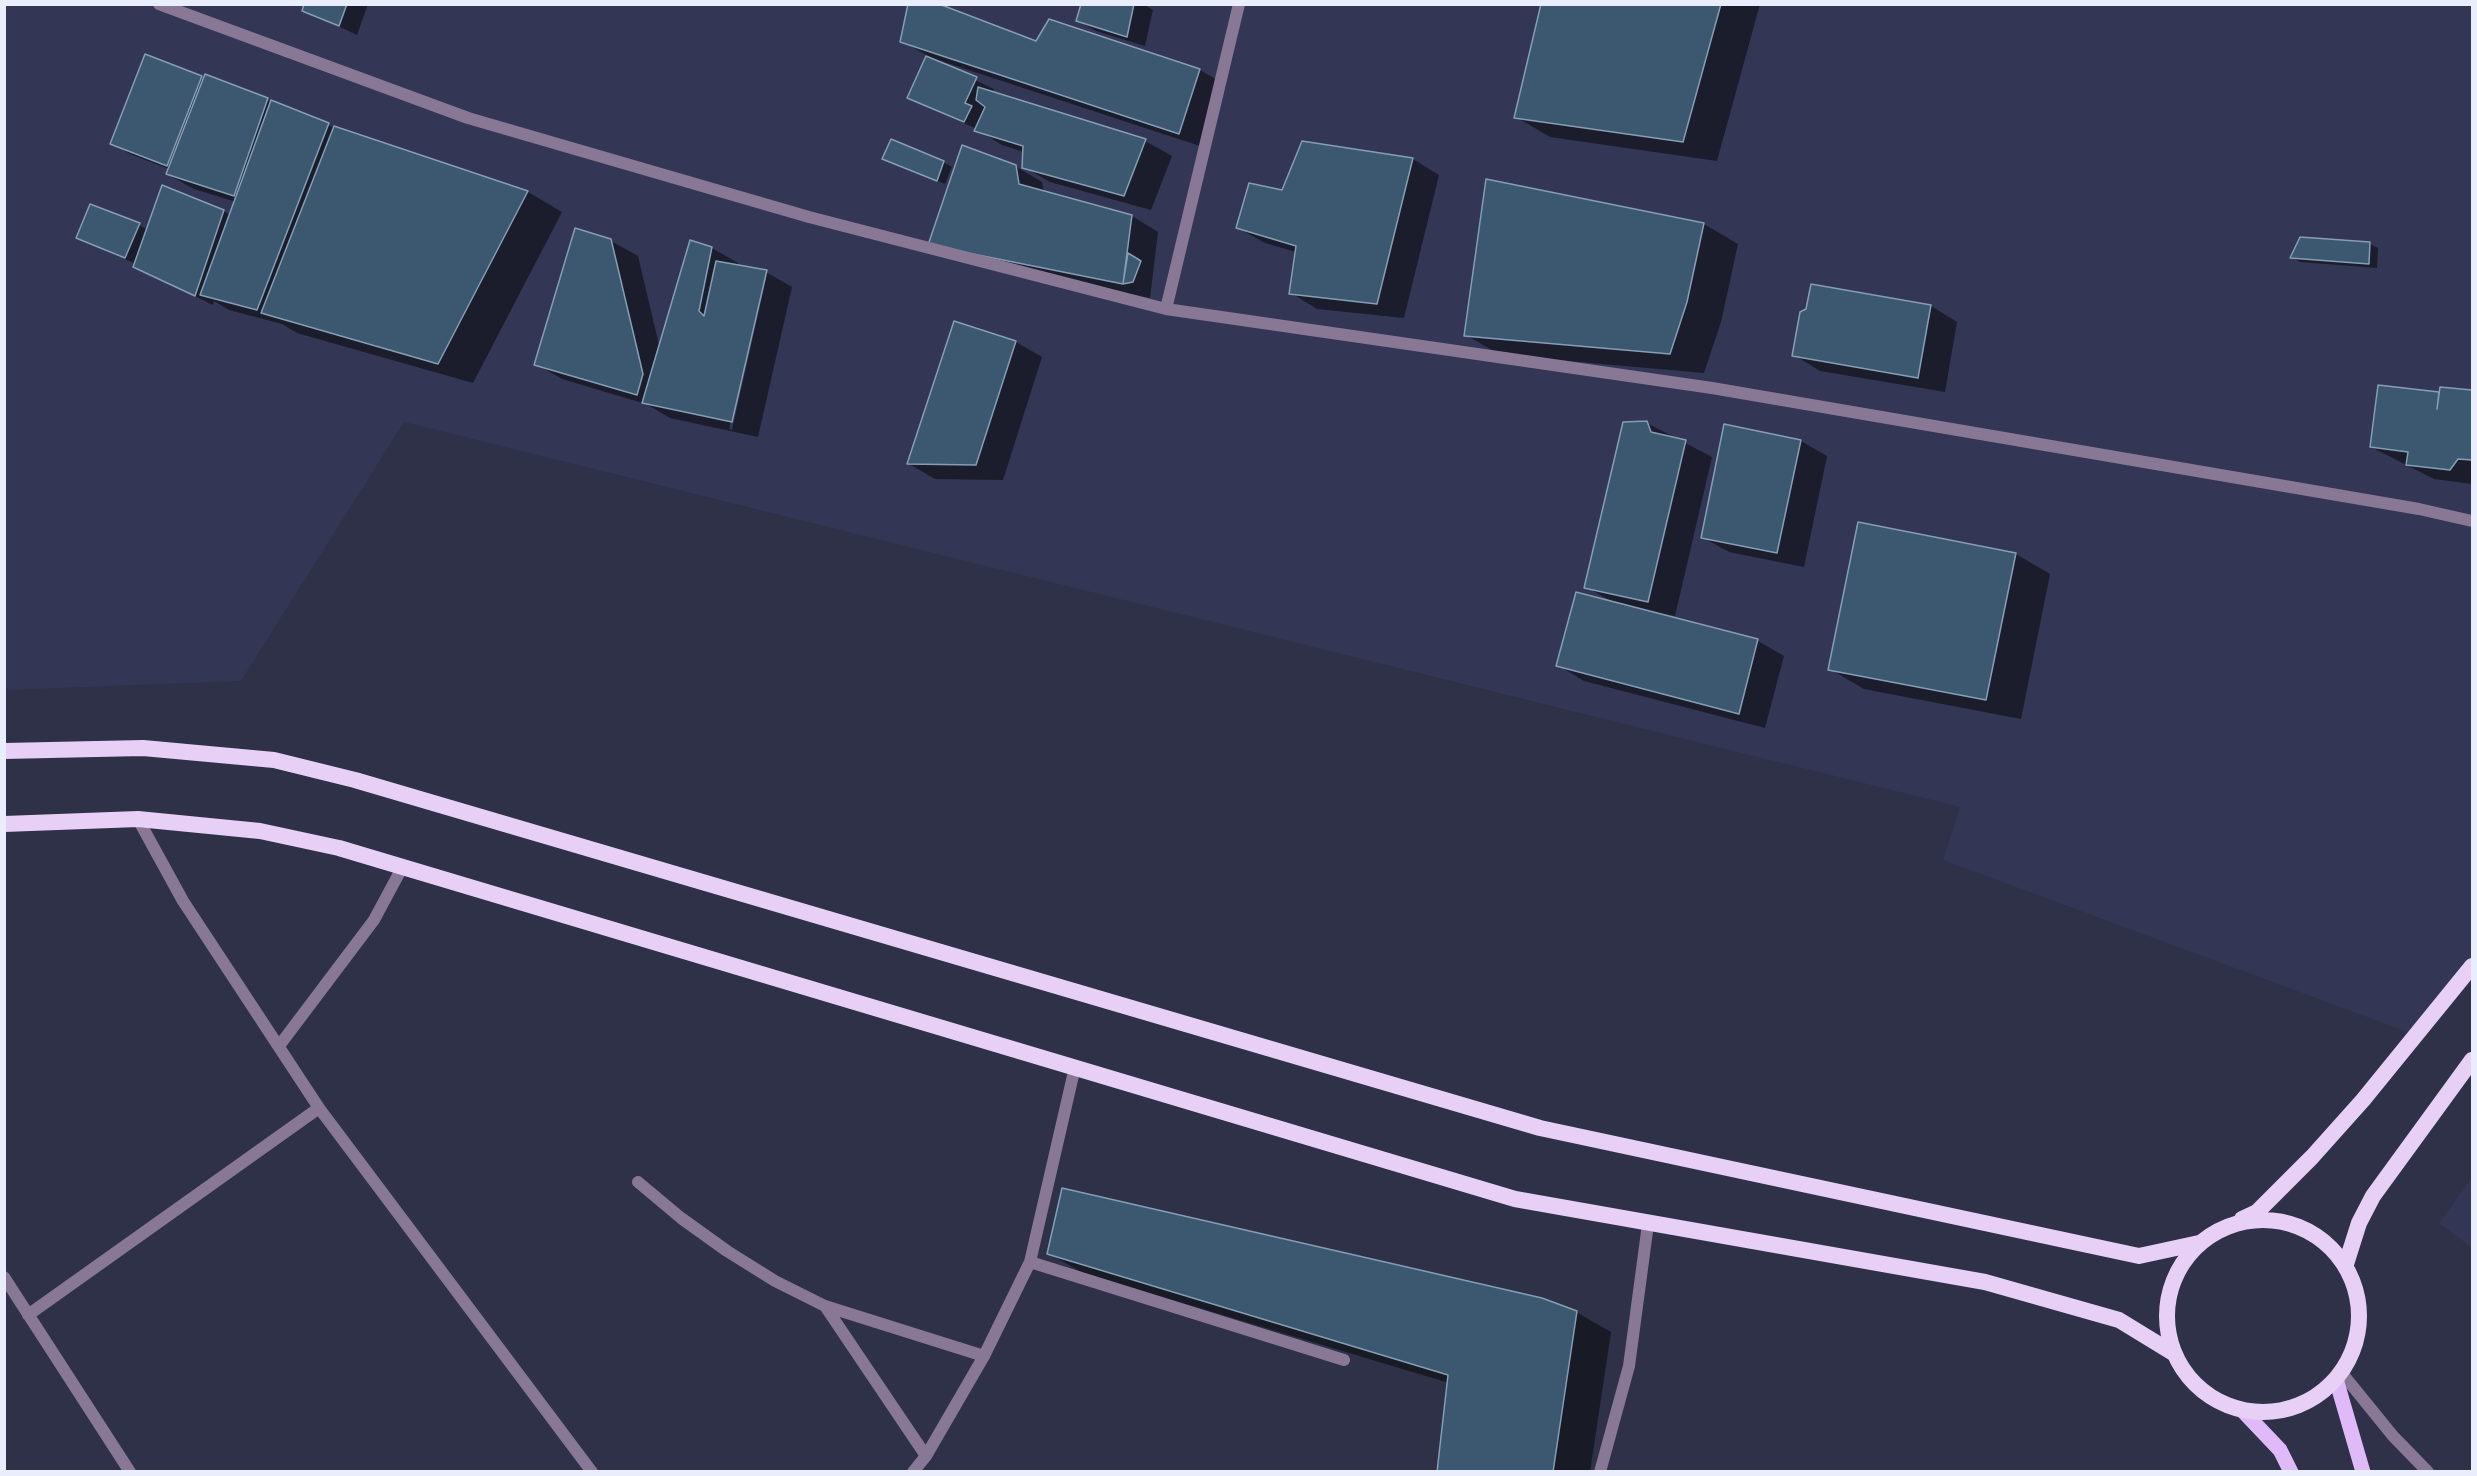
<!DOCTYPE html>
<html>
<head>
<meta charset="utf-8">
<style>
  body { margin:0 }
  #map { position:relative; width:2477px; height:1476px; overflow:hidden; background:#2e3148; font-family:Overpass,sans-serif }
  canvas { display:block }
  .frame { position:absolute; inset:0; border:6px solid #eaedfc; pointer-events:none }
</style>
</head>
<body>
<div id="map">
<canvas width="2477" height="1476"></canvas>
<div class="frame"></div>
</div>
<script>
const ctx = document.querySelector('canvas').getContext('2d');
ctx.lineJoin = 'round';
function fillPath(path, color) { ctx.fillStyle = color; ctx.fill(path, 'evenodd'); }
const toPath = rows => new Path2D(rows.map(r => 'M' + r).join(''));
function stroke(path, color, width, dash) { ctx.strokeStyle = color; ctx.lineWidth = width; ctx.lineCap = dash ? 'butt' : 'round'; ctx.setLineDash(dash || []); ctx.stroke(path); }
fillPath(toPath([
  [4,5,2472,5,2472,960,2413,1034,1943,860,1960,807,404,422,241,681,8,690,4,685],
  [2472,1178,2472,1248,2439,1223]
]), '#333654');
fillPath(toPath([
  [306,4,368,4,357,35,304,10],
  [1082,4,1143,4,1153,10,1145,46,1096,31,1078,21],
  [1542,4,1760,4,1717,161,1550,137,1516,117],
  [902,41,1037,42,1200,70,1226,85,1206,148,935,59,934,61,994,89,992,93,1145,141,1172,156,1151,210,1050,182,1024,167,1024,152,1002,145,977,129,909,98,928,56],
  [206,76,335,128,528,192,562,212,473,383,297,333,282,324,229,310,214,301,213,305,153,276,135,266,136,264,78,238,139,225,148,230,223,211,231,215,236,202,194,189,167,174,169,169,130,154,112,143],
  [1413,159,1439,175,1404,318,1317,309,1291,293,1296,252,1265,243,1238,228,1283,192],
  [943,162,952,167,945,184,893,163],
  [1015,166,1042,182,1044,192,1132,216,1158,232,1150,298,956,259],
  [1704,224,1738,244,1721,322,1704,373,1500,355,1466,335],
  [2301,238,2370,244,2378,248,2377,268,2300,262,2292,257],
  [611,241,638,256,660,349,712,248,738,263,738,267,766,272,792,287,758,437,670,418,646,404,562,379,536,364],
  [763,279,766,279,732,430,729,429],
  [1812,286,1931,306,1957,322,1945,392,1820,371,1794,355],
  [1016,342,1042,357,1003,480,935,479,909,464],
  [2379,386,2441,394,2441,389,2472,391,2472,484,2434,479,2371,447],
  [1647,423,1712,457,1675,616,1665,614,1664,617,1758,641,1784,656,1765,728,1584,681,1558,665,1613,602,1586,587],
  [1726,425,1801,441,1827,456,1804,567,1729,552,1702,537],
  [1859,523,2016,554,2050,574,2021,719,1864,689,1830,669],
  [1048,1253,1576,1312,1611,1332,1590,1472,1438,1472,1449,1383,1083,1273]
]), '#0007');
const building = toPath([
  [304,4,347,4,339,26,302,11,304,4],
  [908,4,939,4,1036,41,1049,19,1200,69,1179,134,900,42,908,4],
  [1081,4,1134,4,1127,37,1076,21,1081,4],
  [1541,4,1721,4,1683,142,1514,118,1541,4],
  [145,54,202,76,167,166,110,144,145,54],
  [926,56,977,77,965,103,972,106,964,122,907,98,926,56],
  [205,74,268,98,234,196,166,174,205,74],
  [978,87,1146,139,1124,196,1022,168,1023,146,974,131,985,107,976,100,978,87],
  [271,100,329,123,257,310,200,295,271,100],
  [334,126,528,191,438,364,261,313,334,126],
  [891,139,944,161,937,181,882,159,891,139],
  [1302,141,1413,158,1377,304,1289,294,1296,246,1236,228,1249,183,1282,190,1302,141],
  [962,145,1016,165,1019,184,1132,215,1123,284,928,245,962,145],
  [1486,179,1704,223,1687,302,1670,354,1464,336,1486,179],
  [162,185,224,210,195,296,133,267,162,185],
  [90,204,140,223,125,258,76,238,90,204],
  [575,228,611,239,643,374,637,395,534,365,575,228],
  [2300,237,2370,242,2369,264,2290,258,2300,237],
  [690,240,712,247,699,311,704,316,716,261,767,270,732,422,642,403,690,240],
  [1128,253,1141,261,1133,282,1123,284,1128,253],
  [1811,284,1931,305,1918,378,1792,356,1800,312,1806,309,1811,284],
  [954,321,1016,341,976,465,907,464,954,321],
  [2378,385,2439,392,2437,409,2440,387,2472,390,2472,460,2458,459,2450,470,2406,465,2408,452,2370,447,2378,385],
  [1647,421,1651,432,1686,440,1648,602,1584,588,1623,422,1647,421],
  [1724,424,1801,440,1777,553,1701,538,1724,424],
  [1858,522,2016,553,1986,700,1828,670,1858,522],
  [1576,592,1758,639,1739,714,1556,666,1576,592],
  [1062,1188,1542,1298,1577,1311,1553,1472,1437,1472,1448,1375,1047,1254,1062,1188]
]);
fillPath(building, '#3c5871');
stroke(building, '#869eb4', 1.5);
stroke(toPath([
  [159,4,468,118,809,217,1166,309,1712,388,2419,509,2472,521],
  [1166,309,1239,4],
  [279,1046,374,920,403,866]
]), '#897796', 12);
stroke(toPath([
  [138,819,183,901,319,1108,592,1472],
  [638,1182,681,1218,727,1251,775,1281,825,1306,984,1356],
  [1030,1262,1344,1360],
  [4,1277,130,1472],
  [825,1306,926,1456],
  [28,1315,319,1108],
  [2341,1372,2393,1436,2428,1472],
  [913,1472,926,1456,984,1356,1030,1262,1075,1067],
  [1600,1472,1629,1366,1648,1224]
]), '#897796', 12);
stroke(toPath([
  [2336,1379,2363,1472],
  [2242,1410,2280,1450,2291,1472]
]), '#e0b9f9', 15);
stroke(toPath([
  [4,751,143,748,274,760,355,780,1540,1128,2139,1256,2199,1243],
  [4,824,138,819,260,831,339,848,1515,1199,1985,1282,2119,1320,2173,1353],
  [2242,1219,2257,1212,2312,1157,2363,1100,2472,966],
  '2167 1316a96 96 0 1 1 192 0a96 96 0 1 1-192 0Z',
  [2346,1264,2359,1223,2373,1196,2472,1060]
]), '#e7cff6', 16);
</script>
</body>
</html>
